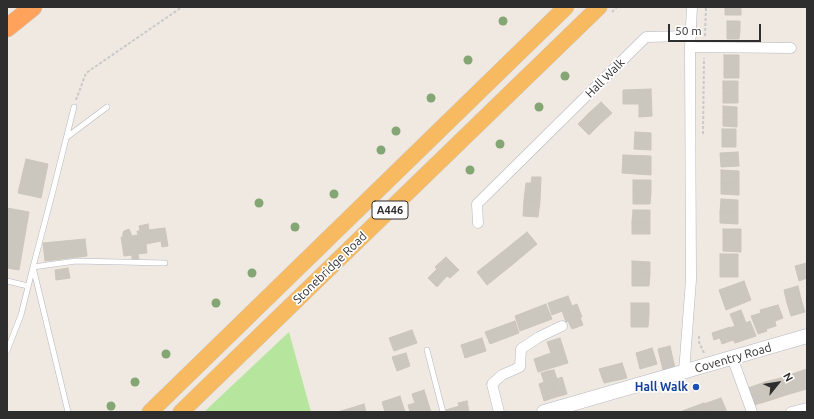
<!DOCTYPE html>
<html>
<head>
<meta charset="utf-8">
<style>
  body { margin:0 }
  #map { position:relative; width:814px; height:419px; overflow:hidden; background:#efe9e1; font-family:Ubuntu,sans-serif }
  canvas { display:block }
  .frame { position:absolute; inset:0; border:8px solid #2e2e2e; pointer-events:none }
  .north { position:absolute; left:758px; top:363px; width:40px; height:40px; -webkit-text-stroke:3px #fff; paint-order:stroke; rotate:60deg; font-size:11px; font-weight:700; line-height:16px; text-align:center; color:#2e2e2e }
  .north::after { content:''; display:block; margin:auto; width:14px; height:18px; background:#2e2e2e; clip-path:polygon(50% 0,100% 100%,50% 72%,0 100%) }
  .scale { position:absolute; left:668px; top:24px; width:93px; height:18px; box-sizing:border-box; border:2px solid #2e2e2e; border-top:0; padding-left:5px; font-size:12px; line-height:14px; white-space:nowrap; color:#2e2e2e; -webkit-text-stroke:3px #fff; paint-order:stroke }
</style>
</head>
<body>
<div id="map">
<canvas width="814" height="419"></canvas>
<div class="frame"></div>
<div class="north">N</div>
<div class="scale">50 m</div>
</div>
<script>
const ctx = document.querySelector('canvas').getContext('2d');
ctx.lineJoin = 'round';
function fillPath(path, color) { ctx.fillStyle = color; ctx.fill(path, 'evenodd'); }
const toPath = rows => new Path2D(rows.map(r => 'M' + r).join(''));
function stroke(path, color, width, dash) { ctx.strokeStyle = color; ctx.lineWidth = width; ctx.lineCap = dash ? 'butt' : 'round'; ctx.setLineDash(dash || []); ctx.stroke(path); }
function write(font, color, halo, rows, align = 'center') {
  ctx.font = font + ' Ubuntu,sans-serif'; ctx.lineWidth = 3.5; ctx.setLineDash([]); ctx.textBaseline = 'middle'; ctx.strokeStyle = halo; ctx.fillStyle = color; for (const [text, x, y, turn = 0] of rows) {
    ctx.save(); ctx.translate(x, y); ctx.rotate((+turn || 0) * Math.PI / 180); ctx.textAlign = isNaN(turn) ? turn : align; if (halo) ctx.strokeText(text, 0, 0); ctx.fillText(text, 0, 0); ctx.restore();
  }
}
fillPath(toPath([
  [289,332,311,412,204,412]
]), '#b6e59e');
const building = toPath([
  [725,7,741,7,741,15,725,15,725,7],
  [727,21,740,21,740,30,727,30,727,21],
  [727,30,740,30,739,39,727,39,727,30],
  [724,55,739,55,739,67,724,67,724,55],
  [724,67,739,67,739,78,724,78,724,67],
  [723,81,738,81,738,93,723,93,723,81],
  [651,89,652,116,639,117,639,104,623,104,623,90,651,89],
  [723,93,738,93,738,103,723,103,723,93],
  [601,102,612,113,600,124,589,113,601,102],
  [723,106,737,107,737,117,723,117,723,106],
  [589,113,600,124,589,135,578,124,589,113],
  [723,117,737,117,737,127,723,126,723,117],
  [722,129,736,129,736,147,722,147,722,129],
  [635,132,651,133,651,150,634,149,635,132],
  [738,152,739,166,721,167,720,153,738,152],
  [623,155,651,156,651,175,622,173,623,155],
  [26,159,48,164,41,198,18,193,26,159],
  [721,170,739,171,739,183,721,183,721,170],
  [532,177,541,177,540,201,524,200,526,183,531,183,532,177],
  [633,180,651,180,651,192,633,192,633,180],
  [721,183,739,183,739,195,721,194,721,183],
  [633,192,651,192,650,204,633,204,633,192],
  [721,199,738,200,738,212,720,212,721,199],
  [524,200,540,201,538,217,523,216,524,200],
  [7,208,29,212,19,270,7,268,7,208],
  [633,210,650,210,650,223,632,222,633,210],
  [720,212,738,212,738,224,720,223,720,212],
  [632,222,650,223,650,234,632,234,632,222],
  [148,224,149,230,165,228,168,246,162,247,161,241,146,244,147,253,138,254,139,259,132,260,132,255,124,256,121,237,123,237,123,233,124,231,129,229,132,236,138,235,137,231,140,231,139,226,148,224],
  [723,229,741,229,741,252,723,251,723,229],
  [527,232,537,244,512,265,501,253,527,232],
  [85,239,87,256,45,261,43,243,85,239],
  [501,253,512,265,487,285,477,272,501,253],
  [720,254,738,254,738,277,720,277,720,254],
  [446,257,459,270,450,278,447,276,437,287,428,278,437,269,435,267,446,257],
  [632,261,650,262,650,274,632,274,632,261],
  [807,263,807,278,799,281,795,266,807,263],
  [68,268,70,278,56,280,55,270,68,268],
  [632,274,650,274,649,286,632,286,632,274],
  [744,281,751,300,726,310,719,290,744,281],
  [798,286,801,299,787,303,784,290,798,286],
  [568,296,572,306,577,304,582,317,580,317,583,325,572,329,568,321,566,322,562,311,552,315,548,303,568,296],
  [801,299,805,312,791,316,787,303,801,299],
  [631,303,649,303,649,315,631,315,631,303],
  [546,304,552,319,520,331,515,316,546,304],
  [778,305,783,318,775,321,776,326,766,329,767,331,758,334,751,316,761,313,760,310,778,305],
  [741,310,746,323,750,321,756,336,735,343,733,340,722,344,720,338,714,340,712,333,730,327,730,328,735,326,730,314,741,310],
  [631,315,649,315,648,327,631,327,631,315],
  [515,321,519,333,490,344,485,332,515,321],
  [412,330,417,343,394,351,389,338,412,330],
  [482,338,486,351,465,358,461,345,482,338],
  [560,338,568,363,538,372,534,359,551,353,547,342,560,338],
  [670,346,675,368,663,370,658,349,670,346],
  [652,348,657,364,640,369,636,353,652,348],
  [406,353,410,366,397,371,392,357,406,353],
  [622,363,627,378,604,383,599,369,622,363],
  [807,369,807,389,803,390,798,372,807,369],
  [554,370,557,379,562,377,567,394,556,397,548,371,554,370],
  [548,371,556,397,544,401,539,384,544,382,541,373,548,371],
  [798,372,803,390,786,395,781,378,798,372],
  [781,378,786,395,771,400,765,382,781,378],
  [765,382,771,400,754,405,748,388,765,382],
  [424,390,431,412,410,412,408,405,415,403,412,394,424,390],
  [400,396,405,412,385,412,382,402,400,396],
  [721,398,727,412,707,412,704,404,721,398],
  [467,401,469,412,447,412,446,410,459,406,458,403,467,401],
  [704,403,707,412,682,412,682,411,704,403],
  [364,404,366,412,338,412,364,404]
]);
fillPath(building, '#cbc7bf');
stroke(building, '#cbc5ba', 1);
const service = toPath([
  [67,137,107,107],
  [7,281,28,286],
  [427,350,443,412],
  [7,351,21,315,33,267,76,261,165,263],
  [68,412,33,267,54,187,74,107]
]);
const minor = toPath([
  [690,47,791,48],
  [478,223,477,204,646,37,691,36],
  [732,357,752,412],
  [684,372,691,280,690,47,692,7],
  [499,412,492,384,502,375,520,367,521,349,539,337,562,326],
  [791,412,807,408]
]);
const secondary = toPath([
  [544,412,807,336]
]);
const trunk = toPath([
  [150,412,566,7],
  [181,412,599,7]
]);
const motorway = toPath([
  [7,28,33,7]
]);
stroke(service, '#b4b7c1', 6);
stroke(minor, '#b4b7c1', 11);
stroke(secondary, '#b4b7c1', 15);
stroke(trunk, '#c9c9c9', 17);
stroke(motorway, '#c9c9c9', 19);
stroke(toPath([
  [612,12,617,7],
  [705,36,706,7],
  [76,100,86,73,182,7],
  [703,134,704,58],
  [699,336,699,342,704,353]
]), '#c9c9c9', 2, [3, 2]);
stroke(service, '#fff', 5);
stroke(minor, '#fff', 10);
stroke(secondary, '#fff', 14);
stroke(trunk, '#f8ba60', 16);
stroke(motorway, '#ffa35c', 18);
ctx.fillStyle = '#84a574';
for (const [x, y] of [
  [503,21],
  [468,60],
  [565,76],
  [431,98],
  [539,107],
  [396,131],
  [500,144],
  [381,150],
  [470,170],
  [334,194],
  [259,203],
  [295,227],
  [252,273],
  [216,303],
  [166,354],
  [135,382],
  [111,406]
]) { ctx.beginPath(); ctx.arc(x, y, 4.5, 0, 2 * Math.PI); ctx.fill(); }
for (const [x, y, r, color] of [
  [696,387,4,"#1a4fb4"]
]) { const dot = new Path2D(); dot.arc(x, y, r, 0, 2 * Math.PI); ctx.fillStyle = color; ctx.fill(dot); stroke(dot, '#fff', 1.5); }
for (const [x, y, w] of [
  [390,210,36]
]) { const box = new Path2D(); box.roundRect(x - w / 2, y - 9, w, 18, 3); ctx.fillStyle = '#fff'; ctx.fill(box); stroke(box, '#2e2e2e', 1); }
write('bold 11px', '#2e2e2e', null, [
  ["A446",390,210]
]);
write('12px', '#2e2e2e', '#fff', [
  ["Hall Walk",605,78,-45],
  ["Stonebridge Road",330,268,-44],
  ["Coventry Road",733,358,-16]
]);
write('bold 12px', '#164399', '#fff', [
  ["Hall Walk",688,387]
], 'right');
</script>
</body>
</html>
